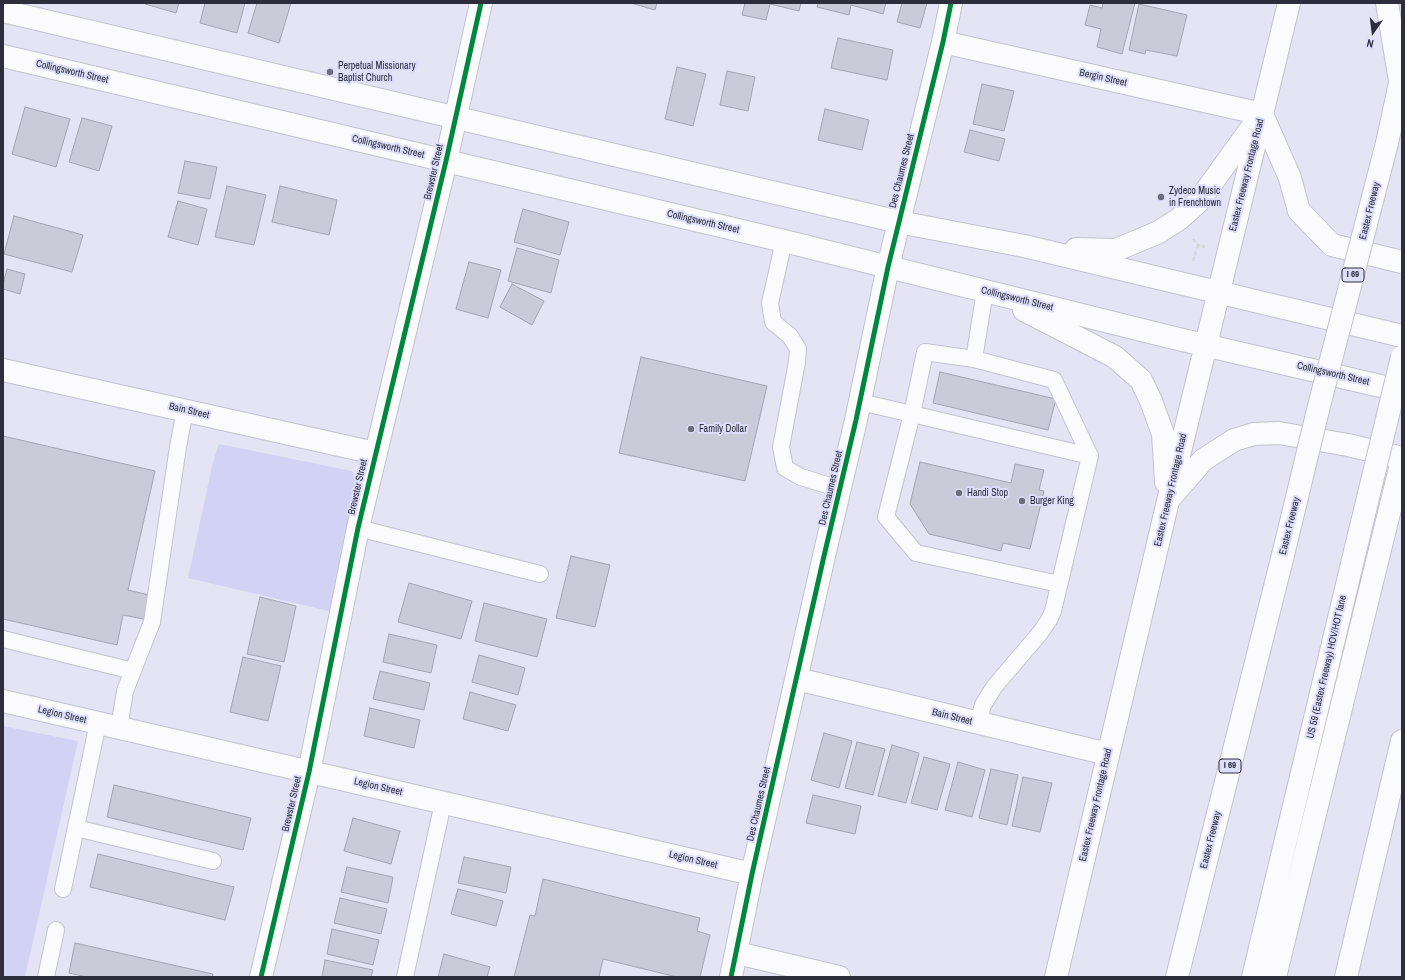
<!DOCTYPE html>
<html>
<head>
<meta charset="utf-8">
<style>
  body { margin:0 }
  #map { position:relative; width:1405px; height:980px; overflow:hidden; background:#e4e4f4; font-family:"Archivo Narrow",sans-serif }
  canvas { display:block }
  .frame { position:absolute; inset:0; border:4px solid #2d2d3b; pointer-events:none }
  .north { position:absolute; left:1353px; top:12px; width:40px; height:40px; -webkit-text-stroke:3px #dddefb; paint-order:stroke; rotate:194deg; font-size:11px; font-weight:700; line-height:16px; text-align:center; color:#2d2d3b }
  .north::after { content:''; display:block; margin:auto; width:14px; height:18px; background:#2d2d3b; clip-path:polygon(50% 0,100% 100%,50% 72%,0 100%) }
</style>
</head>
<body>
<div id="map">
<canvas width="1405" height="980"></canvas>
<div class="frame"></div>
<div class="north">N</div>
</div>
<script>
const ctx = document.querySelector('canvas').getContext('2d');
ctx.lineJoin = 'round';
function fillPath(path, color) { ctx.fillStyle = color; ctx.fill(path, 'evenodd'); }
const toPath = rows => new Path2D(rows.map(r => 'M' + r).join(''));
function stroke(path, color, width, dash) { ctx.strokeStyle = color; ctx.lineWidth = width; ctx.lineCap = dash ? 'butt' : 'round'; ctx.setLineDash(dash || []); ctx.stroke(path); }
function write(font, color, halo, rows, align = 'center') {
  ctx.font = font + ' "Archivo Narrow",sans-serif'; ctx.lineWidth = 4; ctx.setLineDash([]); ctx.textBaseline = 'middle'; ctx.strokeStyle = halo; ctx.fillStyle = color; for (const [text, x, y, turn = 0] of rows) {
    ctx.save(); ctx.translate(x, y); ctx.rotate((+turn || 0) * Math.PI / 180); ctx.textAlign = isNaN(turn) ? turn : align; if (halo) ctx.strokeText(text, 0, 0); ctx.fillText(text, 0, 0); ctx.restore();
  }
}
fillPath(toPath([
  [219,444,352,471,359,487,329,611,188,578,213,462],
  [3,726,78,741,25,977,3,977]
]), '#d2d2f5');
const building = toPath([
  [145,3,179,3,176,13,145,4,145,3],
  [205,3,245,3,237,33,200,23,205,3],
  [257,3,291,3,279,43,248,33,257,3],
  [631,3,657,3,655,10,631,3],
  [745,3,801,3,799,11,770,4,766,20,742,15,745,3],
  [818,3,886,3,883,14,851,5,849,15,817,7,818,3],
  [902,3,927,3,920,28,897,22,902,3],
  [1103,3,1135,3,1122,54,1097,47,1101,29,1085,25,1090,5,1102,8,1103,3],
  [1139,4,1187,15,1177,56,1146,50,1145,54,1129,50,1139,4],
  [838,38,893,50,887,80,831,68,838,38],
  [677,67,706,74,693,126,665,119,677,67],
  [727,71,755,77,748,111,720,105,727,71],
  [982,84,1014,91,1004,131,973,124,982,84],
  [25,107,70,119,56,167,12,154,25,107],
  [825,109,869,120,862,150,818,140,825,109],
  [82,118,112,126,99,171,69,162,82,118],
  [970,130,1005,139,999,161,964,152,970,130],
  [185,161,217,167,210,199,178,193,185,161],
  [227,186,266,195,254,245,215,237,227,186],
  [280,186,337,200,329,235,272,222,280,186],
  [178,201,207,209,198,245,168,237,178,201],
  [523,209,569,222,560,255,514,242,523,209],
  [14,216,83,235,72,272,4,254,14,216],
  [517,248,559,260,551,293,508,281,517,248],
  [469,262,501,270,488,318,456,309,469,262],
  [7,269,25,274,20,294,3,289,3,284,7,269],
  [512,284,544,301,532,325,500,307,512,284],
  [641,357,767,386,745,481,619,453,641,357],
  [940,372,1056,399,1048,430,933,403,940,372],
  [3,436,155,471,128,590,153,596,148,620,123,615,117,645,3,619,3,436],
  [920,462,1011,483,1015,464,1044,470,1039,490,1044,491,1030,549,1003,543,1001,551,929,534,910,504,920,462],
  [571,556,610,565,595,627,556,618,571,556],
  [409,583,472,601,461,639,398,622,409,583],
  [260,597,296,606,284,662,247,654,260,597],
  [484,603,547,619,537,657,475,641,484,603],
  [389,634,437,645,431,673,383,662,389,634],
  [479,655,525,668,518,695,472,682,479,655],
  [243,657,281,666,268,721,230,712,243,657],
  [380,671,430,683,424,710,373,699,380,671],
  [470,692,516,705,508,731,463,719,470,692],
  [370,708,420,720,414,748,364,736,370,708],
  [824,733,852,741,839,788,811,780,824,733],
  [857,742,885,749,873,795,845,788,857,742],
  [892,745,919,753,906,803,878,796,892,745],
  [924,757,950,764,937,810,911,803,924,757],
  [958,762,985,770,972,817,945,810,958,762],
  [991,769,1018,775,1007,825,979,818,991,769],
  [1023,777,1052,783,1040,832,1012,826,1023,777],
  [114,785,251,818,243,850,107,817,114,785],
  [813,795,861,806,855,834,806,823,813,795],
  [353,818,400,831,391,864,344,851,353,818],
  [98,854,234,887,225,920,90,887,98,854],
  [464,857,511,867,506,893,458,883,464,857],
  [347,867,393,877,388,903,341,892,347,867],
  [543,879,700,918,697,931,710,935,700,977,677,977,603,959,599,977,514,977,530,915,535,916,543,879],
  [458,889,503,901,496,926,451,914,458,889],
  [340,898,387,909,381,934,334,923,340,898],
  [332,929,379,940,373,965,327,954,332,929],
  [75,943,213,974,212,977,87,977,69,973,75,943],
  [444,954,490,967,487,977,438,977,444,954],
  [325,960,373,970,371,977,322,977,325,960]
]);
fillPath(building, '#cacad8');
stroke(building, '#a4a4b1', 1);
const service = toPath([
  [784,241,770,303,773,322,790,336,798,349,797,362,781,447,785,468,801,477,840,489],
  [860,402,912,414,925,352,974,359],
  [358,528,540,574],
  [1059,584,916,553,886,517,912,414,1090,456],
  [3,639,133,671],
  [978,723,983,705,994,687,1040,633,1049,620,1053,611,1090,456,1054,380,974,359,985,291],
  [119,728,125,691,152,622,178,447,185,410],
  [76,828,213,861],
  [63,889,98,723],
  [46,977,56,930],
  [405,977,443,803]
]);
const minor = toPath([
  [943,42,1262,114],
  [3,370,375,453],
  [797,679,1108,754],
  [3,701,752,874],
  [737,953,839,977],
  [261,977,309,772,358,528,446,161,481,3],
  [731,977,752,874,824,556,856,420,888,267,943,42,951,3]
]);
const secondary = toPath([
  [3,11,899,222,1024,246,1402,336],
  [3,56,784,241,1170,337,1402,391],
  [1262,114,1290,178,1299,211,1332,245,1402,262],
  [1076,249,1116,250,1159,232,1179,219,1198,202,1255,123],
  [1024,310,1115,357,1141,380,1151,401,1163,434,1166,482],
  [1170,498,1203,460,1234,440,1254,434,1279,433,1348,445,1402,458],
  [1056,977,1168,501,1289,3]
]);
const motorway = toPath([
  [1387,3,1400,81],
  [1387,143,1402,74],
  [1177,977,1283,555],
  [1253,977,1351,568],
  [1275,977,1402,460],
  [1346,977,1402,741]
]);
stroke(service, '#c2c2d0', 18);
stroke(minor, '#c2c2d0', 24);
stroke(secondary, '#c2c2d0', 24);
stroke(motorway, '#c2c2d0', 24);
stroke(toPath([
  [1193,239,1198,245,1205,247],
  [1193,261,1198,245]
]), '#d6d6db', 2.5, [4, 2]);
stroke(service, '#fbfbfd', 16);
stroke(minor, '#fbfbfd', 22);
stroke(secondary, '#fbfbfd', 22);
stroke(motorway, '#fbfbfd', 22);
const motorwayBridge = toPath([
  [1283,555,1319,406,1387,143],
  [1351,568,1402,357]
]);
stroke(motorwayBridge, '#c2c2d0', 24, []);
stroke(motorwayBridge, '#fbfbfd', 22);
stroke(toPath([
  [261,977,309,772,358,528,446,161,481,3],
  [731,977,752,874,824,556,856,420,888,267,943,42,951,3]
]), '#00873e', 5);
for (const [x, y, r, color] of [
  [330,72,4,"#6d6d7c"],
  [1161,197,4,"#6d6d7c"],
  [691,429,4,"#6d6d7c"],
  [959,493,4,"#6d6d7c"],
  [1022,501,4,"#6d6d7c"]
]) { const dot = new Path2D(); dot.arc(x, y, r, 0, 2 * Math.PI); ctx.fillStyle = color; ctx.fill(dot); stroke(dot, '#dddefb', 1.5); }
for (const [x, y, w] of [
  [1353,275,22],
  [1230,766,22]
]) { const box = new Path2D(); box.roundRect(x - w / 2, y - 7, w, 14, 3); ctx.fillStyle = '#dddefb'; ctx.fill(box); stroke(box, '#2d2d3b', 1); }
write('bold 9px', '#2d2d3b', null, [
  ["I 69",1353,275],
  ["I 69",1230,766]
]);
write('10px', '#2d2d3b', '#dddefb', [
  ["Perpetual Missionary",338,66],
  ["Baptist Church",338,78],
  ["Zydeco Music",1169,191],
  ["in Frenchtown",1169,203],
  ["Family Dollar",699,429],
  ["Handi Stop",967,493],
  ["Burger King",1030,501]
], 'left');
write('10px', '#2d2d3b', '#dddefb', [
  ["Collingsworth Street",72,72,13],
  ["Bergin Street",1103,78,13],
  ["Collingsworth Street",388,147,13],
  ["Des Chaumes Street",902,171,-76],
  ["Brewster Street",434,172,-77],
  ["Eastex Freeway Frontage Road",1247,175,-76],
  ["Eastex Freeway",1370,211,-76],
  ["Collingsworth Street",703,222,13],
  ["Collingsworth Street",1017,299,14],
  ["Collingsworth Street",1333,374,13],
  ["Bain Street",189,411,13],
  ["Brewster Street",358,487,-77],
  ["Des Chaumes Street",831,488,-77],
  ["Eastex Freeway Frontage Road",1171,490,-77],
  ["Eastex Freeway",1290,526,-76],
  ["US 59 (Eastex Freeway) HOV/HOT lane",1327,667,-77],
  ["Legion Street",62,715,13],
  ["Bain Street",952,717,14],
  ["Legion Street",378,787,13],
  ["Brewster Street",292,804,-77],
  ["Des Chaumes Street",759,804,-77],
  ["Eastex Freeway Frontage Road",1096,805,-77],
  ["Eastex Freeway",1211,840,-76],
  ["Legion Street",693,860,13]
]);
</script>
</body>
</html>
